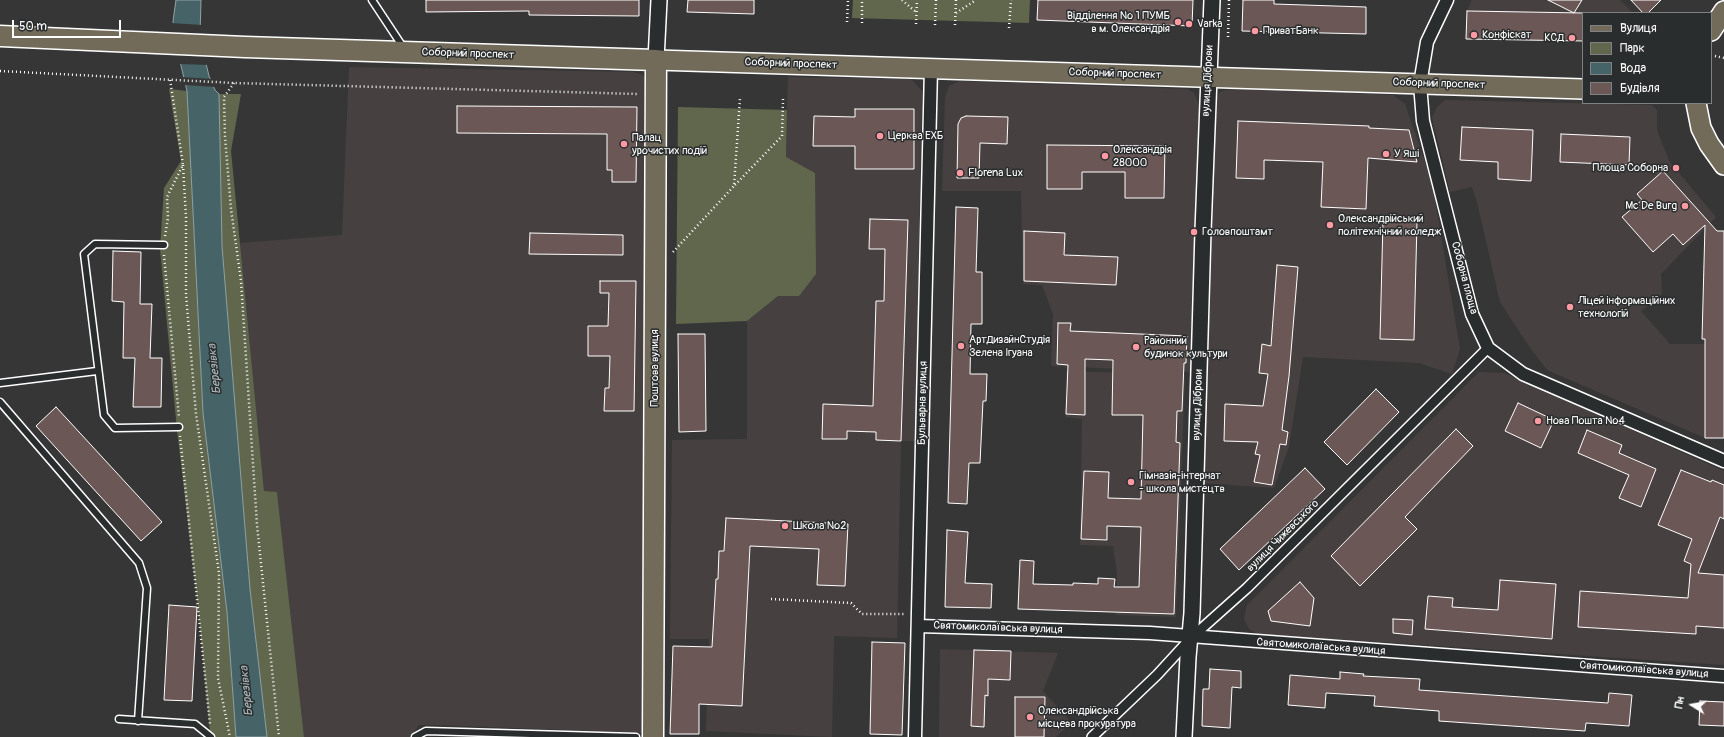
<!DOCTYPE html>
<html>
<head>
<meta charset="utf-8">
<style>
  body { margin:0 }
  #map { position:relative; width:1724px; height:737px; overflow:hidden; background:#373636; font-family:Pangolin,sans-serif }
  canvas { display:block }
  .legend { position:absolute; left:1582px; top:12px; width:130px; height:92px; box-sizing:border-box; background:#2a2d2e; border:1px solid #7f8182; margin:0; padding:5px 7px; list-style:none; font-size:12px; color:#fff }
  .legend li { display:flex; align-items:center; gap:8px; height:20px }
  .legend b { width:20px; border:1px solid #7f8182 }
  .north { position:absolute; left:1672px; top:685px; width:40px; height:40px; -webkit-text-stroke:3px #2a2d2e; paint-order:stroke; rotate:281deg; font-size:11px; font-weight:700; line-height:16px; text-align:center; color:#fff }
  .north::after { content:''; display:block; margin:auto; width:14px; height:18px; background:#fff; clip-path:polygon(50% 0,100% 100%,50% 72%,0 100%) }
  .scale { position:absolute; left:12px; top:20px; width:109px; height:18px; box-sizing:border-box; border:2px solid #fff; border-top:0; padding-left:5px; font-size:12px; line-height:14px; white-space:nowrap; color:#fff; -webkit-text-stroke:3px #2a2d2e; paint-order:stroke }
</style>
</head>
<body>
<div id="map">
<canvas width="1724" height="737"></canvas>
<ul class="legend">
<li><b style="height:5px;background:#736b5a"></b>Вулиця</li>
<li><b style="height:11px;background:#60674d"></b>Парк</li>
<li><b style="height:11px;background:#466468"></b>Вода</li>
<li><b style="height:11px;background:#6b5856"></b>Будівля</li>
</ul>
<div class="north">Пн</div>
<div class="scale">50 m</div>
</div>
<script>
const ctx = document.querySelector('canvas').getContext('2d');
ctx.lineJoin = 'round';
function fillPath(path, color) { ctx.fillStyle = color; ctx.fill(path, 'evenodd'); }
const toPath = rows => new Path2D(rows.map(r => 'M' + r).join(''));
function stroke(path, color, width, dash) { ctx.strokeStyle = color; ctx.lineWidth = width; ctx.lineCap = dash ? 'butt' : 'round'; ctx.setLineDash(dash || []); ctx.stroke(path); }
function write(font, color, halo, rows, align = 'center') {
  ctx.font = font + ' Pangolin,sans-serif'; ctx.lineWidth = 3; ctx.setLineDash([]); ctx.textBaseline = 'middle'; ctx.strokeStyle = halo; ctx.fillStyle = color; for (const [text, x, y, turn = 0] of rows) {
    ctx.save(); ctx.translate(x, y); ctx.rotate((+turn || 0) * Math.PI / 180); ctx.textAlign = isNaN(turn) ? turn : align; if (halo) ctx.strokeText(text, 0, 0); ctx.fillText(text, 0, 0); ctx.restore();
  }
}
fillPath(toPath([
  [1472,0,1620,0,1633,13,1467,11],
  [349,67,633,72,643,75,649,85,647,733,436,725,419,725,410,737,304,737,277,492,264,492,240,243,342,235],
  [788,77,911,79,922,91,915,441,901,441,897,638,834,636,832,737,706,731,709,639,670,639,672,440,747,439,747,321,778,296,799,296,786,157],
  [960,81,1187,89,1193,92,1199,103,1199,114,1192,372,1051,366,1053,314,1042,285,1023,284,1021,191,942,191,945,97,949,86],
  [1234,88,1393,95,1405,104,1432,182,1460,349,1452,374,1419,363,1303,357,1289,447,1274,488,1203,483,1214,103,1220,92],
  [1445,100,1652,105,1657,110,1657,130,1669,161,1716,217,1661,274,1662,294,1641,311,1670,344,1724,344,1724,438,1705,438,1547,370,1528,345,1500,302,1477,202,1472,187,1450,192,1432,117,1437,107],
  [1066,371,1185,375,1176,617,1116,615,1117,574,1113,546,1080,545,1082,419,1065,417],
  [1479,372,1504,373,1724,471,1724,665,1258,634,1249,629,1244,618,1247,605],
  [940,649,1058,653,1043,691,1071,722,1056,737,939,737]
]), '#474040');
fillPath(toPath([
  [853,0,1030,0,1029,23,852,18],
  [169,89,187,91,203,413,227,612,236,737,212,737,210,732,198,607,177,430,160,249,164,188,181,161],
  [219,94,241,94,231,151,264,491,277,492,304,737,267,737,250,589,222,246],
  [678,107,787,110,786,157,815,173,816,274,799,296,778,296,747,321,676,324]
]), '#60674d');
const water = toPath([
  [176,0,201,0,200,34,203,51,209,76,215,90,219,94,222,246,250,589,267,737,236,737,227,612,203,413,187,91,174,36,173,21,176,0]
]);
fillPath(water, '#466468');
stroke(water, '#90a2a4', 1);
fillPath(toPath([
  [171,23,202,25,209,65,178,64],
  [181,77,213,79,216,87,184,85]
]), '#373636');
const building = toPath([
  [426,0,639,0,639,16,529,15,529,11,426,12,426,0],
  [688,0,754,0,754,14,687,12,688,0],
  [1038,0,1193,0,1192,26,1037,20,1038,0],
  [1243,0,1274,0,1274,4,1366,7,1366,34,1242,31,1243,0],
  [1548,0,1582,0,1574,13,1548,0],
  [1631,0,1661,0,1648,13,1643,13,1631,0],
  [1467,11,1583,13,1583,41,1466,39,1467,11],
  [457,106,637,107,636,182,612,182,612,170,607,170,607,134,457,133,457,106],
  [855,109,914,109,914,169,855,169,855,146,813,146,814,116,855,117,855,109],
  [966,116,1008,117,1007,144,980,143,979,178,957,178,958,124,961,118,966,116],
  [1238,121,1369,126,1369,128,1409,130,1417,162,1368,158,1366,209,1321,207,1323,162,1264,160,1264,179,1236,178,1238,121],
  [1462,127,1533,130,1531,181,1498,179,1498,162,1460,160,1462,127],
  [1561,134,1630,137,1629,165,1560,162,1561,134],
  [1047,145,1165,146,1164,198,1125,198,1125,172,1082,172,1082,189,1047,189,1047,145],
  [1663,171,1717,231,1724,231,1724,438,1705,438,1705,339,1702,339,1705,225,1683,245,1673,234,1653,252,1622,217,1642,200,1637,194,1663,171],
  [956,207,978,208,976,272,982,272,982,324,971,324,970,374,987,374,986,401,983,401,980,463,969,463,967,504,948,503,956,207],
  [870,219,908,220,901,441,876,440,876,432,847,431,847,439,822,439,823,404,873,406,876,301,884,301,885,249,869,249,870,219],
  [1383,221,1417,222,1414,340,1380,339,1383,221],
  [1024,231,1065,233,1064,255,1118,257,1116,285,1024,281,1024,231],
  [530,233,623,235,623,255,529,254,530,233],
  [113,251,141,252,140,304,152,304,150,358,162,358,161,407,133,407,135,358,123,358,124,302,112,301,113,251],
  [1277,265,1298,267,1289,376,1282,430,1288,432,1286,445,1280,444,1272,485,1254,482,1260,455,1255,454,1258,442,1224,441,1225,404,1263,406,1268,374,1259,373,1262,344,1271,346,1277,265],
  [600,281,636,281,634,411,604,411,605,388,609,388,610,356,588,356,588,326,608,326,609,293,600,293,600,281],
  [1058,323,1071,323,1070,331,1187,336,1186,363,1184,363,1182,411,1177,411,1176,442,1180,443,1174,614,1018,609,1020,560,1034,561,1033,584,1073,585,1073,583,1098,584,1098,578,1115,579,1114,587,1139,587,1141,527,1107,526,1107,540,1081,539,1084,471,1109,472,1108,498,1141,499,1143,415,1112,415,1113,360,1085,359,1085,415,1066,414,1068,365,1057,364,1058,323],
  [678,334,705,334,706,431,679,432,678,334],
  [1376,389,1399,412,1347,465,1324,442,1376,389],
  [1518,403,1554,420,1541,448,1505,431,1518,403],
  [56,407,162,522,141,541,36,426,56,407],
  [1456,429,1473,446,1405,517,1417,529,1360,586,1331,556,1456,429],
  [1587,430,1622,445,1619,453,1656,469,1641,507,1619,498,1629,475,1578,453,1587,430],
  [1305,468,1325,489,1239,570,1220,549,1305,468],
  [1681,470,1711,482,1712,480,1724,485,1724,519,1720,517,1698,573,1724,575,1724,628,1696,626,1696,634,1578,627,1580,591,1688,598,1691,564,1684,561,1692,539,1658,525,1681,470],
  [726,518,848,524,845,586,817,585,819,549,750,546,742,706,699,704,699,734,670,734,673,646,712,647,716,579,718,579,719,551,724,551,726,518],
  [947,530,968,532,965,583,992,584,991,608,945,607,947,530],
  [1500,580,1556,584,1552,639,1425,629,1428,596,1453,598,1452,607,1498,610,1500,580],
  [1300,582,1314,598,1310,626,1271,621,1268,611,1300,582],
  [169,605,197,607,192,701,164,700,169,605],
  [1393,619,1413,620,1412,635,1393,633,1393,619],
  [872,642,905,643,902,735,870,734,872,642],
  [974,650,1011,651,1010,680,988,679,988,696,985,695,984,727,971,726,974,650],
  [1210,669,1241,671,1241,688,1232,687,1230,728,1202,726,1203,689,1209,689,1210,669],
  [1340,672,1364,674,1363,676,1420,679,1419,690,1608,703,1609,693,1632,695,1629,726,1586,723,1585,731,1439,721,1439,711,1374,706,1375,696,1326,693,1325,708,1288,705,1290,675,1340,679,1340,672],
  [1015,697,1045,697,1044,737,1015,737,1015,697],
  [1700,701,1724,702,1724,726,1699,725,1700,701]
]);
fillPath(building, '#6b5856');
stroke(building, '#fff', 1);
const service = toPath([
  [372,0,403,47],
  [164,245,95,244,84,254,104,415,115,428,179,427],
  [0,383,97,371],
  [0,402,139,563,147,588,138,721],
  [119,719,195,724,211,737],
  [415,737,426,731,636,737]
]);
const pedestrian = toPath([
  [1092,737,1157,675,1191,638,1247,588,1488,348]
]);
const minor = toPath([
  [1447,0,1427,42,1420,84,1423,121,1472,314,1488,348,1523,374,1724,461],
  [918,626,1150,633,1724,676],
  [915,737,931,68]
]);
const tertiary = toPath([
  [656,60,659,0],
  [1184,737,1188,657,1192,613,1203,231,1212,0]
]);
const primary = toPath([
  [1711,31,1724,11],
  [656,60,1583,89],
  [1696,103,1701,128,1709,144,1724,165]
]);
const trunk = toPath([
  [0,36,245,47,656,60,653,737]
]);
stroke(service, '#fff', 9);
stroke(pedestrian, '#fff', 12);
stroke(minor, '#fff', 15);
stroke(tertiary, '#fff', 18);
stroke(primary, '#fff', 22);
stroke(trunk, '#fff', 23);
stroke(toPath([
  [902,0,916,12],
  [956,13,976,0],
  [847,22,848,0],
  [862,23,862,0],
  [916,24,917,0],
  [935,25,936,0],
  [955,25,956,0],
  [1009,28,1011,0],
  [1228,37,1229,0],
  [1715,56,1724,58],
  [0,71,234,83,638,94],
  [234,83,224,97,225,137,231,209,241,281,257,525,279,737],
  [183,165,186,217,186,295,196,414,219,573,218,678,230,737],
  [735,185,782,136,783,99],
  [165,236,168,218,167,197,183,165,170,79],
  [673,252,734,186,740,98],
  [164,255,179,417],
  [180,436,210,724],
  [771,599,851,603,862,614,905,614]
]), '#fff', 2.5, [1, 3]);
stroke(service, '#2a2d2e', 6);
stroke(pedestrian, '#2a2d2e', 9);
stroke(minor, '#2a2d2e', 12);
stroke(tertiary, '#2a2d2e', 15);
stroke(primary, '#736b5a', 19);
stroke(trunk, '#736b5a', 20);
for (const [x, y, r, color] of [
  [1178,22,4,"#ff9aa2"],
  [1189,24,4,"#ff9aa2"],
  [1255,31,4,"#ff9aa2"],
  [1474,35,4,"#ff9aa2"],
  [1572,38,4,"#ff9aa2"],
  [880,136,4,"#ff9aa2"],
  [624,144,4,"#ff9aa2"],
  [1386,154,4,"#ff9aa2"],
  [1105,156,4,"#ff9aa2"],
  [1676,168,4,"#ff9aa2"],
  [960,173,4,"#ff9aa2"],
  [1685,206,4,"#ff9aa2"],
  [1330,225,4,"#ff9aa2"],
  [1194,232,4,"#ff9aa2"],
  [1570,307,4,"#ff9aa2"],
  [961,346,4,"#ff9aa2"],
  [1136,347,4,"#ff9aa2"],
  [1538,421,4,"#ff9aa2"],
  [1131,482,4,"#ff9aa2"],
  [785,526,4,"#ff9aa2"],
  [1030,717,4,"#ff9aa2"]
]) { const dot = new Path2D(); dot.arc(x, y, r, 0, 2 * Math.PI); ctx.fillStyle = color; ctx.fill(dot); stroke(dot, '#2a2d2e', 1.5); }
write('11px', '#fff', '#2a2d2e', [
  ["Відділення № 1 ПУМБ",1170,16,"right"],
  ["в м. Олександрія",1170,29,"right"],
  ["Varka",1197,24],
  ["ПриватБанк",1263,31],
  ["Конфіскат",1482,35],
  ["КСД",1564,38,"right"],
  ["Церква ЕХБ",888,136],
  ["Палац",632,138],
  ["урочистих подій",632,151],
  ["Олександрія",1113,150],
  ["28000",1113,163],
  ["У Яші",1394,154],
  ["Площа Соборна",1668,168,"right"],
  ["Florena Lux",968,173],
  ["Mc De Burg",1677,206,"right"],
  ["Олександрійський",1338,219],
  ["політехнічний коледж",1338,232],
  ["Головпоштамт",1202,232],
  ["Ліцей інформаційних",1578,301],
  ["технологій",1578,314],
  ["АртДизайнСтудія",969,340],
  ["Зелена Ігуана",969,353],
  ["Районний",1144,341],
  ["будинок культури",1144,354],
  ["Нова Пошта №4",1546,421],
  ["Гімназія-інтернат",1139,476],
  ["- школа мистецтв",1139,489],
  ["Школа №2",793,526],
  ["Олександрійська",1038,711],
  ["місцева прокуратура",1038,724]
], 'left');
write('11px', '#fff', '#2a2d2e', [
  ["Соборний проспект",468,54,2],
  ["Соборний проспект",791,64,2],
  ["Соборний проспект",1115,74,2],
  ["вулиця Діброви",1208,81,-87],
  ["Соборний проспект",1439,84,2],
  ["Соборна площа",1464,278,75],
  ["Поштова вулиця",655,368,-90],
  ["Бульварна вулиця",923,403,-89],
  ["вулиця Діброви",1198,405,-88],
  ["вулиця Чижевського",1283,536,-45],
  ["Святомиколаївська вулиця",998,628,2],
  ["Святомиколаївська вулиця",1321,647,4],
  ["Святомиколаївська вулиця",1644,670,4]
]);
write('italic 12px', '#acb9bb', '#2a2d2e', [
  ["Березівка",215,369,-96],
  ["Березівка",247,691,-96]
]);
</script>
</body>
</html>
